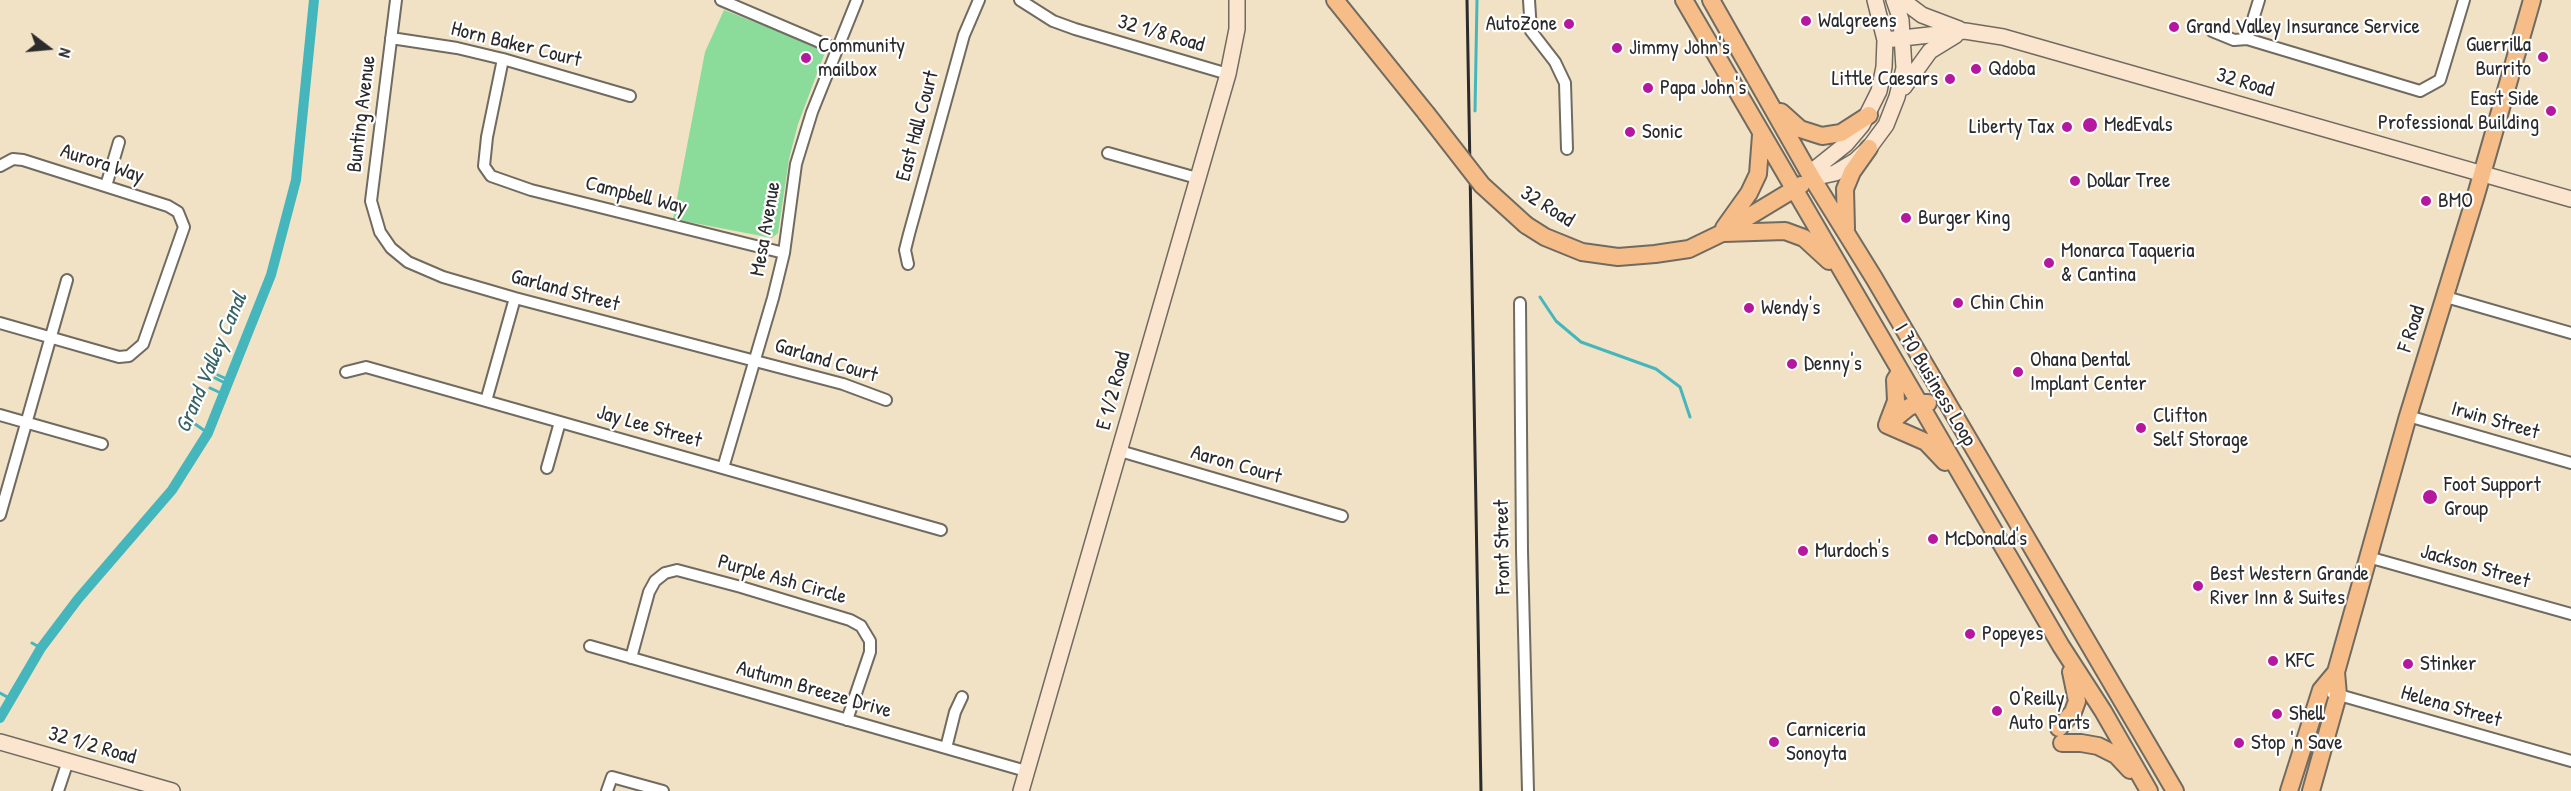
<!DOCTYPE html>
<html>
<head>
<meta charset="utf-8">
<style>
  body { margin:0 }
  #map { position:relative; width:2571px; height:791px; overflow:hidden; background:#f1e2c5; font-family:"Patrick Hand",sans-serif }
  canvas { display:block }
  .north { position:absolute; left:18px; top:18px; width:60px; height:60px; -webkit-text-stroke:4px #fff; paint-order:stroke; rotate:106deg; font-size:16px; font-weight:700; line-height:24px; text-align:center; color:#2b2b2b }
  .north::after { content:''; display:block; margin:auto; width:21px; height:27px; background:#2b2b2b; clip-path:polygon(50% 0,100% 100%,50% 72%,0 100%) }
</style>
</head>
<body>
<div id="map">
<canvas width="2571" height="791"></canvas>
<div class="north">N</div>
</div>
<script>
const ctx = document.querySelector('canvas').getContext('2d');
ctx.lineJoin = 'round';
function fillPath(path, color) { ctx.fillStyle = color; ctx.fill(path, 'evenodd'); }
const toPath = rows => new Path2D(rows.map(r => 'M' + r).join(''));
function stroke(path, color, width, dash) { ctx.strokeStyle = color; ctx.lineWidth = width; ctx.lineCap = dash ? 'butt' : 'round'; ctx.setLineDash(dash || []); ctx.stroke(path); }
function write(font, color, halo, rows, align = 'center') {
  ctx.font = font + ' "Patrick Hand",sans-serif'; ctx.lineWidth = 4.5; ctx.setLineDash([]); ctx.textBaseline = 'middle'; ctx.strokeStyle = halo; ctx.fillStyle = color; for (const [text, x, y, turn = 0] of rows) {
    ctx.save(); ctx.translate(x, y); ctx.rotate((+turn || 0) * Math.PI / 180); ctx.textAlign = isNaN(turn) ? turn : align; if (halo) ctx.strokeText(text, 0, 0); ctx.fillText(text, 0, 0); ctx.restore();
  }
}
fillPath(toPath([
  [724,10,826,50,798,124,789,159,778,233,772,238,673,219,705,52]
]), '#8bdb9a');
stroke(toPath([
  [1475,111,1477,0],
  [1540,297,1556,321,1581,342,1656,369,1680,387,1690,417],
  [218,375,229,380],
  [215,378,227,384],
  [210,388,223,394],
  [195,424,208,433],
  [32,643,41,648],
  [0,693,11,699]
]), '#46b6bd', 3);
stroke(toPath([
  [0,718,41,648,78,599,172,490,208,433,271,275,296,180,314,0]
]), '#46b6bd', 10);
const street = toPath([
  [396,0,371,201,380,232,391,248,408,262,443,277,515,298,843,384,886,400],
  [721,0,836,49],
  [1020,0,1053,21,1075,29,1228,74],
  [1529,0,1531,31,1555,62,1565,83,1567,149],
  [2212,31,2234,40,2247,39,2420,91,2440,80,2464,0],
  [391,38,457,48,503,59,630,96],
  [2247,39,2259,0],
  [503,59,487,137,484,166,491,176,531,190,784,253],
  [1108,153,1197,178],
  [0,166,13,159,23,160,168,206,178,212,184,227,143,344,129,356,119,357,0,323],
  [106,186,119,142],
  [908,264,905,250,909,234,964,35,979,0],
  [2446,297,2571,333],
  [1520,303,1522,551,1528,791],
  [346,372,366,367,941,530],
  [486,401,515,298],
  [0,415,102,444],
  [2408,416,2571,463],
  [1120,451,1342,516],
  [547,468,560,422],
  [723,468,773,298,784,253,796,164,812,112,857,0],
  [0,515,67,280],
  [2368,557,2571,614],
  [590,646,1026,771],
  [631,658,649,592,655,581,665,573,677,570,741,587,850,620,861,626,870,641,870,652,847,720],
  [2332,693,2571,761],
  [946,748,955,712,962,697],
  [58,791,68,761],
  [607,791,612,777,663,791]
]);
const secondary = toPath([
  [1875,0,1885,40,1884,67,1879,91,1862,125,1846,144,1816,168,1812,178,1835,173,1855,161,1869,148,1886,125,1897,97,1904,68,1901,20,1894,0],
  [1902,0,1922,15,1959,29],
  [1885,40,1965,31,2003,37,2571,199],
  [1904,87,1930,51,1956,35],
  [0,742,172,791],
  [1021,791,1228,74,1237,29,1237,0]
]);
const primary = toPath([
  [1335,0,1426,113],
  [1684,0,2061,646,2103,711,2149,791],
  [1711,0,1812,178,1874,278,2175,791],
  [1781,112,1800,129,1822,136,1841,133,1869,115],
  [1526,225,1545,237,1582,252,1618,257,1655,254,1689,249,1720,234,1801,185],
  [1724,228,1749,193,1758,174,1761,135],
  [1846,229,1845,189,1852,172,1869,148],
  [1724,233,1785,231,1804,238,1829,261],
  [1888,422,1896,401,1895,380,1900,372],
  [1887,425,1926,442,1945,462],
  [1887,425,1909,407,1920,403,1928,403],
  [2059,728,2073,712,2077,701,2071,672],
  [2062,743,2081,743,2098,746,2116,755,2130,770],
  [2289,791,2321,690,2336,672],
  [2311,791,2338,695,2336,672,2408,416,2476,195,2532,0]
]);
stroke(street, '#706b61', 14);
stroke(secondary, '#706b61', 18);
stroke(primary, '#706b61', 20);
stroke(street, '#fff', 10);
stroke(secondary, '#fce5cf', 15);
stroke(primary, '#f7bd88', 16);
stroke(toPath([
  [1467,0,1481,791]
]), '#2b2b2b', 3);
const primaryBridge = toPath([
  [1426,113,1482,185,1526,225]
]);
stroke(primaryBridge, '#706b61', 20, []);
stroke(primaryBridge, '#f7bd88', 16);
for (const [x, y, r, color] of [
  [1806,21,6,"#b5179e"],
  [1569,24,6,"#b5179e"],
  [2174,27,6,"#b5179e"],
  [1617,48,6,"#b5179e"],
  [2543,57,6,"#b5179e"],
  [806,58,6,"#b5179e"],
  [1976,69,6,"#b5179e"],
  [1950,79,6,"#b5179e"],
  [1648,88,6,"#b5179e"],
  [2551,111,6,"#b5179e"],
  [2090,125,8,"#b5179e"],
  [2067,127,6,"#b5179e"],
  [1630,132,6,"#b5179e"],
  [2075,181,6,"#b5179e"],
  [2426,201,6,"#b5179e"],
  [1906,218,6,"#b5179e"],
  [2049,263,6,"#b5179e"],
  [1958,303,6,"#b5179e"],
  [1749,308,6,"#b5179e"],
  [1792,364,6,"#b5179e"],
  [2018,372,6,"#b5179e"],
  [2141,428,6,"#b5179e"],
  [2430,497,8,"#b5179e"],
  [1933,539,6,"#b5179e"],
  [1803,551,6,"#b5179e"],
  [2198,586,6,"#b5179e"],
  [1970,634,6,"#b5179e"],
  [2273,661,6,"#b5179e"],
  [2408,664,6,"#b5179e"],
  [1997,711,6,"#b5179e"],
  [2277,714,6,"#b5179e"],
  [1774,742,6,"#b5179e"],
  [2239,743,6,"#b5179e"]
]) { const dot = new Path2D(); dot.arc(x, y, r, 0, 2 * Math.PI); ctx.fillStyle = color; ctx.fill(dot); stroke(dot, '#fff', 2); }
write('21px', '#2b2b2b', '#fff', [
  ["Walgreens",1818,21],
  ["AutoZone",1557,24,"right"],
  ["Grand Valley Insurance Service",2186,27],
  ["Guerrilla",2531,45,"right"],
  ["Burrito",2531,69,"right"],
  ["Community",818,46],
  ["mailbox",818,70],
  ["Jimmy John's",1629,48],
  ["Qdoba",1988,69],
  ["Little Caesars",1938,79,"right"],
  ["Papa John's",1660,88],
  ["East Side",2539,99,"right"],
  ["Professional Building",2539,123,"right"],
  ["MedEvals",2104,125],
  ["Liberty Tax",2055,127,"right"],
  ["Sonic",1642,132],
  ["Dollar Tree",2087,181],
  ["BMO",2438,201],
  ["Burger King",1918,218],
  ["Monarca Taqueria",2061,251],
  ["& Cantina",2061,275],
  ["Chin Chin",1970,303],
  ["Wendy's",1761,308],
  ["Ohana Dental",2030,360],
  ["Implant Center",2030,384],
  ["Denny's",1804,364],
  ["Clifton",2153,416],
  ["Self Storage",2153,440],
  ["Foot Support",2444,485],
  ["Group",2444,509],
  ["McDonald's",1945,539],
  ["Murdoch's",1815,551],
  ["Best Western Grande",2210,574],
  ["River Inn & Suites",2210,598],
  ["Popeyes",1982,634],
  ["KFC",2285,661],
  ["Stinker",2420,664],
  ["O'Reilly",2009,699],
  ["Auto Parts",2009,723],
  ["Shell",2289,714],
  ["Carniceria",1786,730],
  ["Sonoyta",1786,754],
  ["Stop 'n Save",2251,743]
], 'left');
write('21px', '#2b2b2b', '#fff', [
  ["32 1/8 Road",1161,34,16],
  ["Horn Baker Court",516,45,14],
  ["32 Road",2245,83,16],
  ["Bunting Avenue",362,114,-83],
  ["East Hall Court",918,126,-75],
  ["Aurora Way",102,164,18],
  ["Campbell Way",636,196,14],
  ["32 Road",1547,207,32],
  ["Mesa Avenue",766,229,-80],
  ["Garland Street",565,291,15],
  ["F Road",2412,329,-72],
  ["Garland Court",826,361,17],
  ["I 70 Business Loop",1935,385,59],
  ["E 1/2 Road",1114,391,-75],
  ["Irwin Street",2495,421,16],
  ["Jay Lee Street",649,427,16],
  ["Aaron Court",1236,465,16],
  ["Front Street",1503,547,-91],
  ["Jackson Street",2475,567,16],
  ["Purple Ash Circle",782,580,16],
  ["Autumn Breeze Drive",814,690,16],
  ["Helena Street",2451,707,16],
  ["32 1/2 Road",92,746,16]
]);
write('italic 22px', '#366365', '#fff', [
  ["Grand Valley Canal",212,363,-67]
]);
</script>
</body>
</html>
